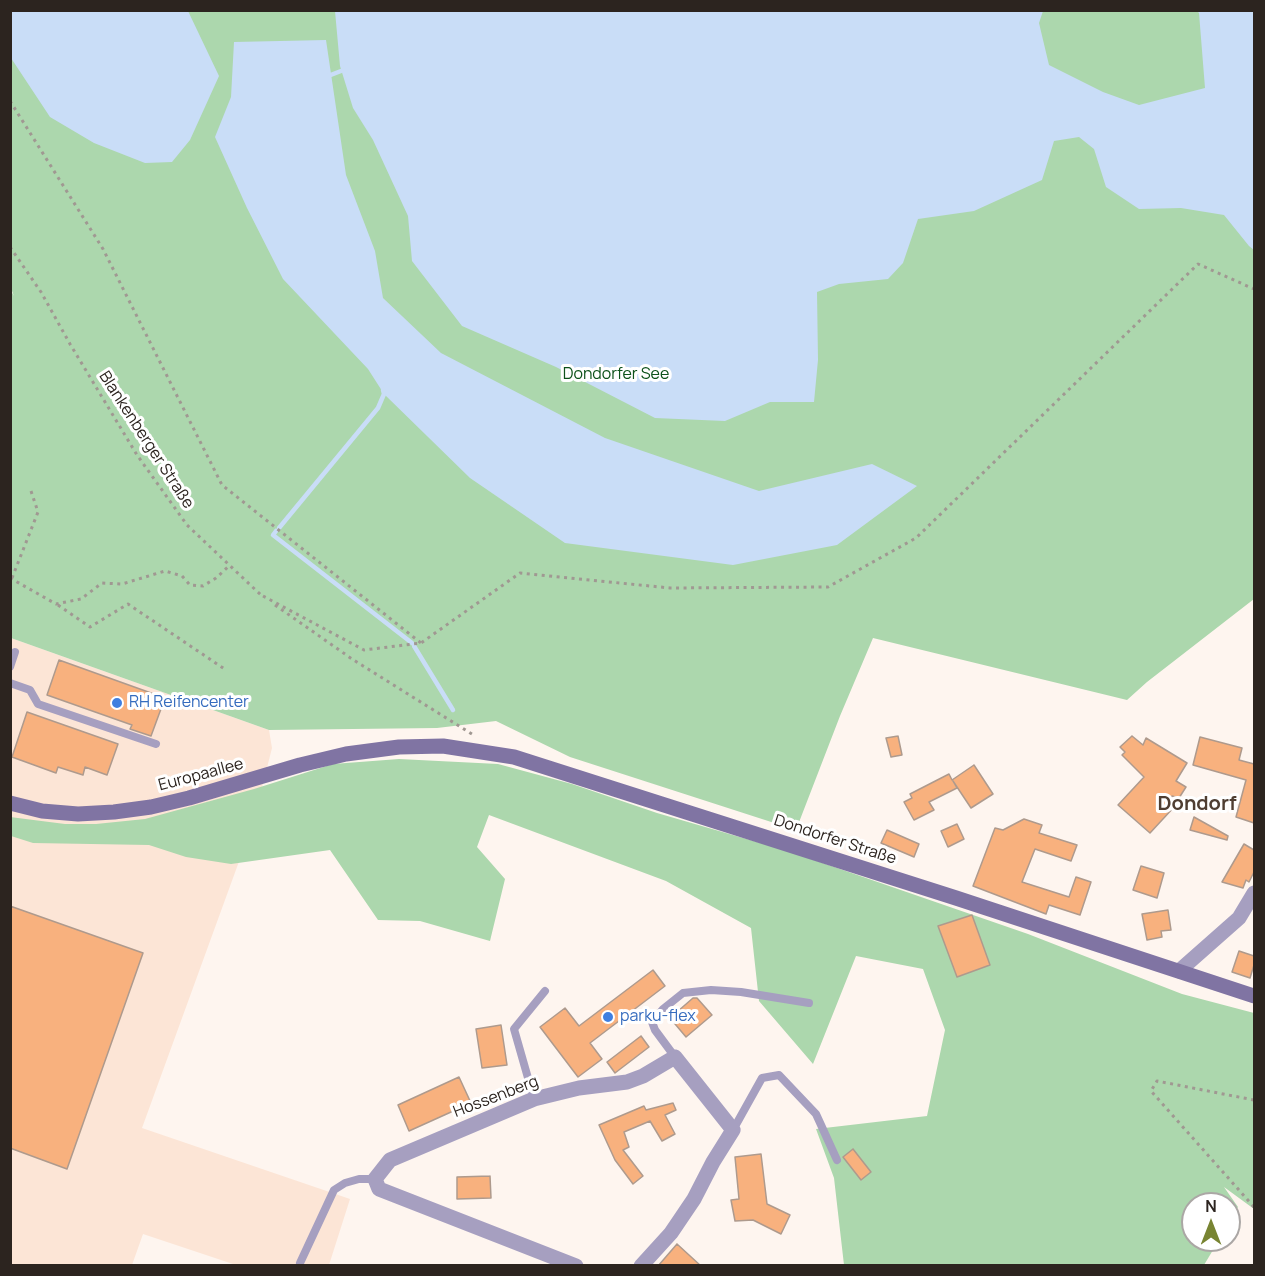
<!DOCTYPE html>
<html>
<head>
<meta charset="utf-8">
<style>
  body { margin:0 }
  #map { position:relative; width:1265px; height:1276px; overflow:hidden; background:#fef5ef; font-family:Manrope,sans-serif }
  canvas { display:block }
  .frame { position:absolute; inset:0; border:12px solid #2c241f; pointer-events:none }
  .north { position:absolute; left:1181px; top:1192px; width:60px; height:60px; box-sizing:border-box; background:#fff; border:2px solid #aba7a5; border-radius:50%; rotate:0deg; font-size:16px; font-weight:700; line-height:24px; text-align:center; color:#2c241f }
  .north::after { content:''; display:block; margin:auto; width:21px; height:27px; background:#788432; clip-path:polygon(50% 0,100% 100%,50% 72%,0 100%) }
</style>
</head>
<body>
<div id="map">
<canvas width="1265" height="1276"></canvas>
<div class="frame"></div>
<div class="north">N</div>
</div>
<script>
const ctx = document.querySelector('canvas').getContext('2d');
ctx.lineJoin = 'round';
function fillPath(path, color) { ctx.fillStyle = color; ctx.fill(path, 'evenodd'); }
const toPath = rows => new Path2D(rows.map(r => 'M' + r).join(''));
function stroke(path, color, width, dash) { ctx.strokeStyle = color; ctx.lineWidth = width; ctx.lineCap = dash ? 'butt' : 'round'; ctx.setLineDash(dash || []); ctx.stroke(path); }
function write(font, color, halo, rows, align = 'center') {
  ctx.font = font + ' Manrope,sans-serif'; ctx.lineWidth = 6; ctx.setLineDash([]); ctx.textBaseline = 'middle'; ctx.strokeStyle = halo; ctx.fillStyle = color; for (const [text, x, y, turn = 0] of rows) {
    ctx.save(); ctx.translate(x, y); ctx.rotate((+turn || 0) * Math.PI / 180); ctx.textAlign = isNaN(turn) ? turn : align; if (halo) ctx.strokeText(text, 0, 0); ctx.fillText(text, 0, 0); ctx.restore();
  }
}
fillPath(toPath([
  [11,638,269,730,272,748,253,823,142,1128,350,1199,329,1265,236,1265,143,1234,132,1265,11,1266]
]), '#fce5d6');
fillPath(toPath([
  [11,11,1254,11,1254,599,1147,682,1127,700,873,638,840,716,796,830,570,757,496,721,437,728,269,730,11,638,10,289,14,296,10,286],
  [399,759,498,764,572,784,657,813,788,851,1028,934,1182,994,1254,1013,1254,1209,1224,1187,1238,1207,1229,1222,1229,1204,1193,1204,1193,1240,1219,1240,1204,1265,844,1265,834,1178,816,1129,927,1116,945,1030,923,969,856,956,813,1064,759,1001,751,928,666,881,489,815,477,847,505,879,490,941,420,921,378,920,330,850,231,864,186,857,149,845,33,843,11,836,10,817,65,824,96,824,145,819,254,789,333,764]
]), '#acd7ad');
fillPath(toPath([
  [10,11,188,11,219,76,190,140,172,162,145,163,94,143,50,117,11,58],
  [335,11,1043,11,1039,23,1049,65,1103,92,1139,105,1205,88,1199,13,1197,11,1254,11,1254,250,1249,246,1224,215,1181,208,1139,209,1106,187,1094,149,1079,137,1054,141,1042,180,974,211,918,219,903,263,888,279,839,284,817,292,818,360,814,402,770,402,725,421,655,418,556,367,462,326,412,261,408,216,373,140,353,108,340,66],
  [326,40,346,175,375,251,383,298,441,353,605,438,759,491,872,464,917,486,837,545,733,565,565,543,470,478,384,394,368,369,283,279,247,208,215,137,231,97,234,42]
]), '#c9ddf7');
stroke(toPath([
  [328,76,341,71],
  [279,528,378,408,384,394,383,390],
  [276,531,273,535,412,643],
  [414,646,453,710]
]), '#c9ddf7', 4.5);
const building = toPath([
  [59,660,165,698,151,736,130,729,132,725,47,695,59,660],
  [27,712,118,744,107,775,85,767,83,775,58,767,56,773,12,757,27,712],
  [898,736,902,755,891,757,886,738,898,736],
  [1132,736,1143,745,1146,738,1187,763,1176,781,1186,787,1179,798,1172,796,1169,803,1175,806,1150,833,1118,805,1144,777,1122,755,1125,752,1120,747,1132,736],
  [1200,737,1242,748,1239,760,1254,764,1254,823,1236,817,1246,780,1193,765,1200,737],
  [974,765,993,794,971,808,953,781,957,788,929,802,934,810,914,820,904,802,912,798,910,794,949,774,952,780,974,765],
  [1194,817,1228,836,1227,840,1190,830,1194,817],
  [1024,819,1042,825,1039,833,1077,845,1071,861,1035,849,1022,882,1069,897,1076,877,1091,882,1080,915,1049,905,1046,914,973,886,995,828,1003,830,1024,819],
  [957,824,964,839,948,847,941,831,957,824],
  [887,830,919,844,914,857,881,843,887,830],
  [1244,844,1254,850,1254,872,1249,882,1246,880,1243,888,1222,882,1244,844],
  [1141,866,1164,873,1157,898,1133,890,1141,866],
  [10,906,143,953,67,1169,10,1148,10,906],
  [1168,910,1171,930,1161,931,1162,937,1147,940,1142,914,1168,910],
  [972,915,990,965,957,977,938,926,972,915],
  [1239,951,1254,956,1254,965,1250,978,1232,972,1239,951],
  [653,970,665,986,590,1043,602,1059,578,1077,540,1027,565,1008,579,1026,653,970],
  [693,998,697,998,712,1015,686,1037,670,1018,693,998],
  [501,1025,507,1065,482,1068,476,1029,501,1025],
  [641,1036,649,1047,615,1073,607,1062,641,1036],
  [459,1077,471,1103,409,1131,398,1105,459,1077],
  [673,1103,676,1110,665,1115,675,1134,662,1141,650,1121,624,1132,629,1147,623,1150,643,1176,633,1184,615,1160,599,1125,644,1106,646,1110,673,1103],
  [853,1149,871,1172,861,1180,843,1157,853,1149],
  [761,1154,767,1204,790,1215,781,1234,753,1220,735,1221,731,1200,739,1199,735,1157,761,1154],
  [490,1176,491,1198,457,1199,457,1177,490,1176],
  [677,1244,701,1266,658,1266,677,1244]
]);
fillPath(building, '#f8b17e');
stroke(building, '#ae9a8d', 1.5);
stroke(toPath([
  [10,101,103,249,222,485,421,643],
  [10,247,41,292,70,344,137,455,187,525,262,596],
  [10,578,56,604,81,599,102,583,122,584,165,571,182,576,190,585,203,586,216,578,229,566],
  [12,578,38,512,30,488],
  [263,596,364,650,421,643,520,573,670,588,828,587,916,538,1198,264,1254,289],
  [58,605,90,627,128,604,226,670],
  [275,605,352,659,475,736],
  [1254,1100,1157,1081,1151,1091,1254,1207]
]), '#a09892', 3, [3, 4.5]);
stroke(toPath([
  [10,667,15,652],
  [10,683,30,690,38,704,156,744],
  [675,1057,655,1030,652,1022,663,1009,683,993,711,990,741,992,809,1003],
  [534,1099,514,1029,545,991],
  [733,1130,762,1078,779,1075,816,1114,837,1160],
  [300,1263,334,1190,345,1183,359,1179,375,1179]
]), '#a69fc0', 8);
stroke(toPath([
  [1179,971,1239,918,1254,893],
  [576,1266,379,1189,375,1179,390,1160,534,1099,579,1088,627,1082,643,1076,675,1057,733,1130,713,1162,694,1199,671,1233,641,1266]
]), '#a69fc0', 15);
stroke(toPath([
  [10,803,42,811,78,814,114,812,151,807,189,798,300,765,346,754,399,747,443,746,514,757,956,898,1254,996]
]), '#8074a3', 15);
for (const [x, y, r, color] of [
  [117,703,6,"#3f7fe0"],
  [608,1017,6,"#3f7fe0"]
]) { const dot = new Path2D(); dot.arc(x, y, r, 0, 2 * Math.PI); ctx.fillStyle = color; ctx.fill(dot); stroke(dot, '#fff', 2); }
write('16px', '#0d521a', '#fff', [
  ["Dondorfer See",616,375]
]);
write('16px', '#2c241f', '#fff', [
  ["Blankenberger Straße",146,440,57],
  ["Europaallee",201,775,-15],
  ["Dondorfer Straße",835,840,18],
  ["Hossenberg",496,1097,-21]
]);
write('16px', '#366cbe', '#fff', [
  ["RH Reifencenter",129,703],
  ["parku-flex",620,1017]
], 'left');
write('bold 20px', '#4f3e32', '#fff', [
  ["Dondorf",1197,804]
]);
</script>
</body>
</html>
